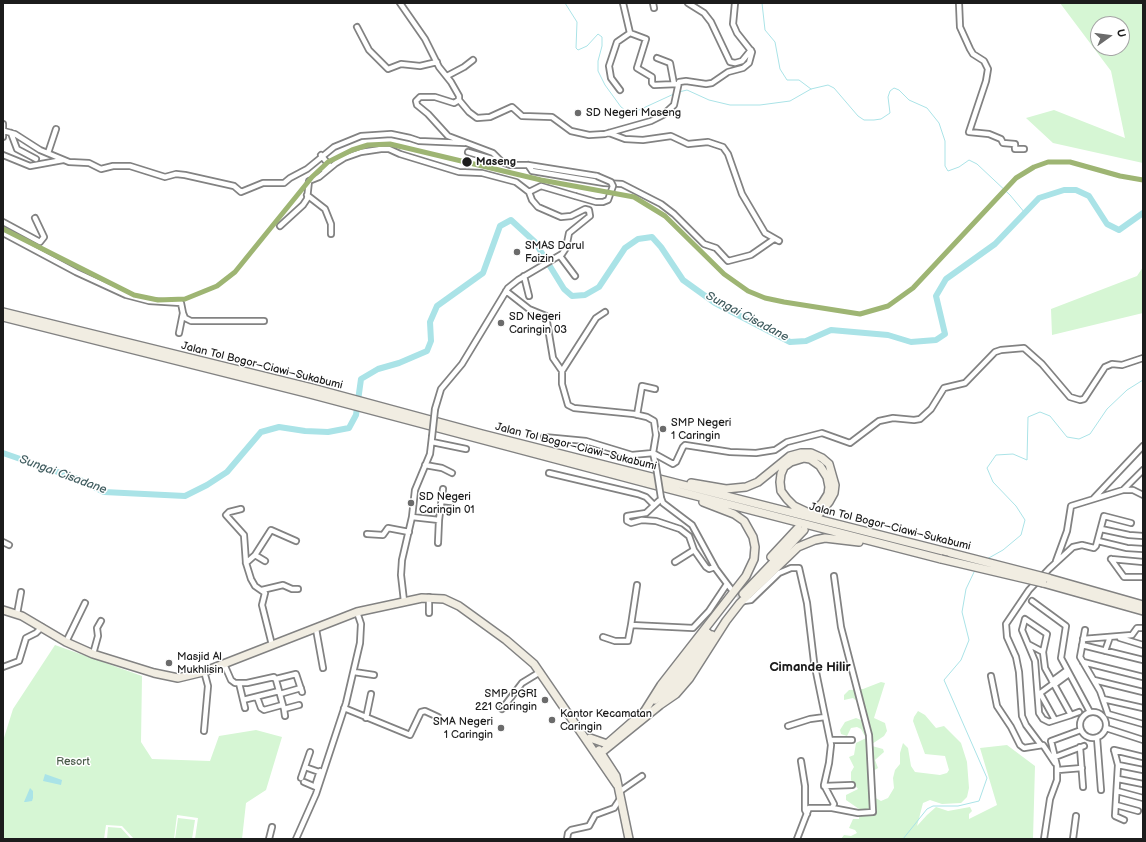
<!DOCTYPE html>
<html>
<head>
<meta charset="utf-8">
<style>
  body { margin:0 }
  #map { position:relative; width:1146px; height:842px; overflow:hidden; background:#fff; font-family:"Balsamiq Sans",sans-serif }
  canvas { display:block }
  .frame { position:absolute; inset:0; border:4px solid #1c1c1c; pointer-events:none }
  .north { position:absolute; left:1090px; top:16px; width:40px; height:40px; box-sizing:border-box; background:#fff; border:1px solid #a4a4a4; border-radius:50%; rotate:76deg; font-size:11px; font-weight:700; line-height:16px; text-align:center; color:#1c1c1c }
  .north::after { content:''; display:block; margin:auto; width:14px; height:18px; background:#6b6b6b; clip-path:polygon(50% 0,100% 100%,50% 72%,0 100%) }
</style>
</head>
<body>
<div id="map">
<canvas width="1146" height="842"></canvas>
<div class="frame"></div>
<div class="north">U</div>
</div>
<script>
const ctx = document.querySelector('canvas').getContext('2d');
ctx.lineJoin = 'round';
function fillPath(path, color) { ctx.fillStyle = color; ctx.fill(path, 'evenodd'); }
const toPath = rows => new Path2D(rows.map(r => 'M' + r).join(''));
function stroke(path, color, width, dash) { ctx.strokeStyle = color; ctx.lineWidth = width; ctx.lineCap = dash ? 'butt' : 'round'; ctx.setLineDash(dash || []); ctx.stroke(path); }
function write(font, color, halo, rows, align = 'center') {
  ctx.font = font + ' "Balsamiq Sans",sans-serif'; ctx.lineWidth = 3; ctx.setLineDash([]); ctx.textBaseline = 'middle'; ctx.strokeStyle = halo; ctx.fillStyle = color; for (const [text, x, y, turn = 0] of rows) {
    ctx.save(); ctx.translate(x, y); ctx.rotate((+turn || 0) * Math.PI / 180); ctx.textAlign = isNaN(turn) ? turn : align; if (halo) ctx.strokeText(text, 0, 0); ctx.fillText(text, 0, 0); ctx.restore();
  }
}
fillPath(toPath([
  [1060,3,1143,3,1143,163,1053,143,1026,118,1054,110,1125,138,1111,71],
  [1098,24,1122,24,1122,48,1098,48],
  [1143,267,1143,313,1052,335,1051,309,1137,276],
  [55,645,142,676,141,742,152,759,210,761,219,736,256,730,282,737,266,790,246,803,242,839,195,839,198,818,177,815,174,839,134,839,122,826,106,825,104,839,3,839,3,741,13,709],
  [881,682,885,683,874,718,885,723,887,731,884,736,872,744,872,746,883,749,884,752,875,760,878,768,873,771,872,796,881,801,888,798,894,788,893,778,895,770,900,764,900,753,903,743,908,748,911,766,915,772,940,775,947,773,949,770,945,756,925,754,913,721,914,717,918,711,925,715,936,728,944,726,961,743,967,762,969,788,967,797,961,803,942,804,930,800,923,803,917,826,927,815,936,807,948,811,970,807,972,811,969,814,969,819,997,805,980,748,1007,745,1035,766,1033,839,841,839,844,835,851,836,857,833,855,830,849,828,853,819,859,819,859,809,846,800,846,795,858,789,851,780,851,772,854,767,849,757,854,755,856,743,866,738,861,729,857,727,851,728,847,736,841,734,840,730,845,722,856,718,861,720,862,718,860,704,853,698,844,700,844,695,849,690,863,689],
  [178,818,195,820,192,839,175,839],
  [108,827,121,828,131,839,107,839]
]), '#d6f6d4');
fillPath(toPath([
  [45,774,62,780,61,785,43,781],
  [30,788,33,791,33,798,32,801,26,802,24,802]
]), '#aae3e7');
stroke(toPath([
  [565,3,577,22,576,48,578,50,587,46,598,34,602,37,602,46,598,61,598,71,605,85,621,107,628,112,639,110,676,93],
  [762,3,765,30,775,42,780,69,787,80,799,80,811,89],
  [679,92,687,90,709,100,730,105,760,105,790,101,811,89,828,85,834,88,858,116,864,120,874,120,881,119,890,113,888,97,890,91,894,88,899,90,909,100,927,108,939,123,945,141,945,166,948,171,959,167,969,160,977,164,1010,195,1025,213],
  [987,559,1003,550,1021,535,1025,520,1016,506,993,482,987,468,996,455,1013,454,1027,460,1028,417,1040,412,1050,416,1067,437,1079,439,1090,434,1107,409,1127,390,1143,380],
  [903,839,927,809,933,806,958,806,979,801,987,778,944,680,961,660,969,640,962,612,966,589,975,570]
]), '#aae3e7', 1);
stroke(toPath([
  [3,453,78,479,104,492,185,496,207,485,227,472,261,432,279,427,305,431,328,432,349,428,356,415,361,379,378,369,399,363,427,351,431,341,430,322,437,306,483,273,500,226,511,220,535,242,564,289,572,296,585,295,599,287,625,248,638,239,652,237,661,247,683,280,715,303,790,342,806,341,831,330,888,335,911,342,936,340,945,334,936,296,946,279,995,244,1039,198,1064,190,1076,190,1089,196,1107,224,1119,230,1143,213]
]), '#aae3e7', 6);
stroke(toPath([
  [732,590,744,601]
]), '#ddd', 4.5, [4.5, 2]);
const minor = toPath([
  [400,3,425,39,439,67,451,82,459,96,459,100,454,103,435,97,420,97,416,101,417,105,428,114,448,136,493,153,502,162,510,165,528,165,597,176],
  [623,3,630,33,646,39,637,68,652,77,652,83,654,85,678,84],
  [653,3,654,8],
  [688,3,704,13,711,22,730,62,735,63,742,61,751,50],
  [959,3,960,27,970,49,973,54,984,61,988,69,986,81,969,132,989,134,1001,139,1003,143,1015,144,1015,149,1024,149],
  [357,27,369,50,388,69,401,64,420,66,437,62],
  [657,58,670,63,674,84],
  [447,76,464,67,473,60],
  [620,90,611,78,609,66,617,42,630,33],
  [459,100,469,112,477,118,490,117,512,107,522,116,552,117,571,131,589,135,605,134,651,121,663,115,674,105,679,82,686,81,706,84,712,83,728,72,743,68,749,63,752,52,737,33,733,24,735,3],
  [3,124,3,137],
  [4,131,15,134,40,150,69,162,89,163,101,169,113,166,130,166,165,177,176,174,185,175,234,186,241,192,263,183,284,183,290,178,307,169,334,147,361,136,391,134,410,138,419,141,465,143],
  [11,133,17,149,36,159],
  [609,133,625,139,643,140,671,136,688,144,708,142,723,147,728,154,742,194,765,233,779,241],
  [468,152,499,161],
  [48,153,56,129],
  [3,155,30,166,63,160],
  [321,155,329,165,324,170],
  [528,165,532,171,604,183,622,184,661,204,674,214,704,244,716,248,728,261,751,255,774,239],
  [529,192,541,186,575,196],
  [307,195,325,209,331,224,331,234],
  [3,222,40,242,44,237,35,218],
  [280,226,303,205,307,199,309,181,319,177,336,163,344,158,361,152,381,149,389,149,400,154,459,172,482,173,516,182,529,192,532,200,538,207,561,217,571,216,585,209,589,210,590,216,569,233,566,248,562,254,518,280,508,288,462,364,441,389,435,409],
  [3,233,76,272,126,295,149,301,181,303,183,313,179,333],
  [560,256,575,276],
  [524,276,529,296],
  [506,291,529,309,546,316,553,358,562,371,562,384,568,405,574,408,634,414,647,417,654,421,656,435,653,453,656,466],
  [183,313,185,318,191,321,264,321],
  [562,371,596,318,605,312],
  [637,415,642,386,655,389],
  [544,437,586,441,632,455,653,453,673,464,676,462,683,447,685,445,730,452,756,453,775,450,787,442,822,433,850,443,879,421,893,418,914,420,920,419,931,409,944,388,965,383,995,352,1001,350,1024,348,1042,364,1070,397,1080,400,1084,399,1105,367,1112,364,1122,365,1143,358],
  [432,442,466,449],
  [425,465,442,468,452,473],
  [549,473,638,494,646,497,654,505],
  [1123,490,1143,470],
  [661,498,663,503,692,525,716,569,731,589],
  [1094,498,1143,446],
  [661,499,646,513,627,516,627,521,631,523,642,520,656,521,680,529,689,536,694,550,706,567,709,569,715,567],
  [442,501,451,502],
  [241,509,229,512,226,515,244,535,246,563,251,579,255,586,265,593,262,605,272,645],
  [412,517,439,520,438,543],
  [439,520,443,489],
  [1101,529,1129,535,1143,536],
  [367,534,383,535,388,528,409,532],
  [1098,541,1127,548,1143,549],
  [3,542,9,545],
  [255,555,265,561],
  [1111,559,1124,577,1143,577],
  [1111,559,1143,562],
  [1056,561,1067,531,1071,506,1123,490,1133,490,1143,495],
  [675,562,694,550],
  [246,563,255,555,271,530,296,541],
  [637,585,631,625,693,628,709,611,727,584],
  [262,590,283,585,292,589,298,589],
  [404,601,401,575,402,560,412,517,415,490,430,454,432,437],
  [744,601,751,600,779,573,791,568,799,568,807,603,814,662,831,745,829,763,824,785,834,804,832,808,809,808,797,839],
  [1032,601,1066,626,1061,658,1090,712],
  [429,613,429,597],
  [17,614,21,592],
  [316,629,323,668],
  [1085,630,1080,657,1100,691,1108,714,1143,724],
  [603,637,615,641,628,641,631,625],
  [1120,638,1143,645],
  [1083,639,1132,635,1137,628,1143,628],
  [66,642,85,603],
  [1028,644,1043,652],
  [1082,645,1143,660],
  [1105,651,1110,637],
  [93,654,98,636,97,628,101,621],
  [1083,662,1143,677],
  [224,664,231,680,235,683,247,683,274,677,276,680,284,709,299,705],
  [3,667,19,661,26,638,36,633,42,627],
  [354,672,374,675],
  [991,676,997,706,1011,727,1020,745,1024,748,1043,745,1055,763],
  [276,679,296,674,302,692],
  [1094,680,1143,692],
  [1052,681,1067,670],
  [239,683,245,708],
  [1054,685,1069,674],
  [1040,693,1055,720],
  [280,694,301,688],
  [1039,694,1054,683],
  [257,697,261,708,264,710,282,705],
  [1103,699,1143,708],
  [243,700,279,691],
  [344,708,410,735,421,712,425,711,438,717],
  [284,709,285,716],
  [502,709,522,683,540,672],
  '1080 725a13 13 0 1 1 26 0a13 13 0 1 1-26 0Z',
  [1071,715,1045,668,1043,652,1047,634,1025,619,1022,630,1035,661,1039,713,1043,719,1049,722,1071,715,1079,712],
  [366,718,371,694],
  [788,726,810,719,825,717],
  [1106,728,1143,740],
  [204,731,208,686,204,671],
  [1097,738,1101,790],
  [830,740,852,740],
  [1041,745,1026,725,1022,716,1019,672,1016,657,1007,637,1006,624,1029,590,1049,569,1073,547,1082,545,1094,548,1096,546,1104,516,1131,523],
  [1080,747,1083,787],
  [1114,750,1118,765,1115,816,1124,820],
  [1114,750,1143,757],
  [1055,757,1084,746],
  [801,761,805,786,805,810,807,814],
  [1118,765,1143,770],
  [305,767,322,773],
  [1058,770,1082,768],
  [301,778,310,752],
  [1118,779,1143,784],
  [304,782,318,788],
  [316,783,320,771],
  [824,786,852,785],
  [1117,791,1143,798],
  [619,792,642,776],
  [1116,805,1138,811],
  [832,808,858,813,873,812,869,735,841,627,834,576],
  [269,839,272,827],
  [296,839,316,794,346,703,360,643,361,624,357,612],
  [567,839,568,833,571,830,589,826,595,815,614,808,620,799],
  [1044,839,1050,799,1057,780,1057,766,1051,741,1081,730],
  [1073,839,1076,816]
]);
const highway = toPath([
  [3,312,312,388,482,434,951,553],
  [3,317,310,394,650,484,941,559],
  [691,483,726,489,746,487,758,482,790,456,801,453,811,453,822,458,829,464,835,485,834,493,829,502,819,514],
  [813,515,794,506,787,499,781,491,780,482,781,474,784,467,791,462,804,458,810,459,820,466,827,477,829,487,828,494,823,502,814,512],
  [771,557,798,528],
  [1048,578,1143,605],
  [1043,583,1143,611],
  [743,594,804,530],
  [3,610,22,616,66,642,93,654,154,673,178,678,203,672,357,612,422,598,444,599,459,606,506,640,534,664,617,785],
  [655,700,680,671,708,633],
  [660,705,676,694,689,679,726,621,740,603,798,547,815,540,825,538,859,542],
  [644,712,661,685,746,576,754,559,755,547,753,537,744,521,734,514,703,502],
  [590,738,607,744],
  [608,743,647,709],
  [599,750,616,776,629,839],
  [597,756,660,705,686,674,712,635]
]);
stroke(minor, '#828282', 8);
stroke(highway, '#828282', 10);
stroke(minor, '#fff', 4.5);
stroke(highway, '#f1ede2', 7);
const minorBridge = toPath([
  [575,196,596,202,603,202,608,200,613,186,611,182,597,176],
  [432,437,435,409],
  [656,466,661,498]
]);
const highwayBridge = toPath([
  [951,553,1048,578],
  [941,559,1043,583]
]);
stroke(minorBridge, '#828282', 8, []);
stroke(highwayBridge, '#828282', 10, []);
stroke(minorBridge, '#fff', 4.5);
stroke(highwayBridge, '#f1ede2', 7);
stroke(toPath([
  [3,229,134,295,158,300,185,299,217,286,235,272,312,177,328,162,352,150,368,145,390,144,541,180,634,197,665,216,724,274,748,291,765,298,784,302,860,314,888,306,913,288,1016,178,1034,167,1048,162,1070,162,1120,176,1143,180]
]), '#9eb573', 5);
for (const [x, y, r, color] of [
  [578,113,4,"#6b6b6b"],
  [467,162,5.5,"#1c1c1c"],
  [517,252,4,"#6b6b6b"],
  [501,323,4,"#6b6b6b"],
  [663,429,4,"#6b6b6b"],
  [411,503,4,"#6b6b6b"],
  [169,663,4,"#6b6b6b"],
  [545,700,4,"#6b6b6b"],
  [552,720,4,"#6b6b6b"],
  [501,728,4,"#6b6b6b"]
]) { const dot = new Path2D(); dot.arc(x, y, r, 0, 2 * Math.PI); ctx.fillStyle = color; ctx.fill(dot); stroke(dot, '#fff', 1.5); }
write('11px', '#1c1c1c', '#fff', [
  ["SD Negeri Maseng",586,113],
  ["SMAS Darul",525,246],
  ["Faizin",525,259],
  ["SD Negeri",509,317],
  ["Caringin 03",509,330],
  ["SMP Negeri",671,423],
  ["1 Caringin",671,436],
  ["SD Negeri",419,497],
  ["Caringin 01",419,510],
  ["Masjid Al",177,657],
  ["Mukhlisin",177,670],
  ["SMP PGRI",537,694,"right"],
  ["221 Caringin",537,707,"right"],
  ["Kantor Kecamatan",560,714],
  ["Caringin",560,727],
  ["SMA Negeri",493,722,"right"],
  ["1 Caringin",493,735,"right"]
], 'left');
write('bold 11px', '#1c1c1c', '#fff', [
  ["Maseng",476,162]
], 'left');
write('11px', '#1c1c1c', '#fff', [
  ["Jalan Tol Bogor–Ciawi–Sukabumi",262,366,14],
  ["Jalan Tol Bogor–Ciawi–Sukabumi",576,447,14],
  ["Jalan Tol Bogor–Ciawi–Sukabumi",890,527,14]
]);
write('11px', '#4a5b49', '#fff', [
  ["Resort",73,762]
]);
write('italic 12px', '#415d60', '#fff', [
  ["Sungai Cisadane",747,317,28],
  ["Sungai Cisadane",63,475,20]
]);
write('bold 13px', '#1c1c1c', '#fff', [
  ["Cimande Hilir",810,668]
]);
</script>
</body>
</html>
